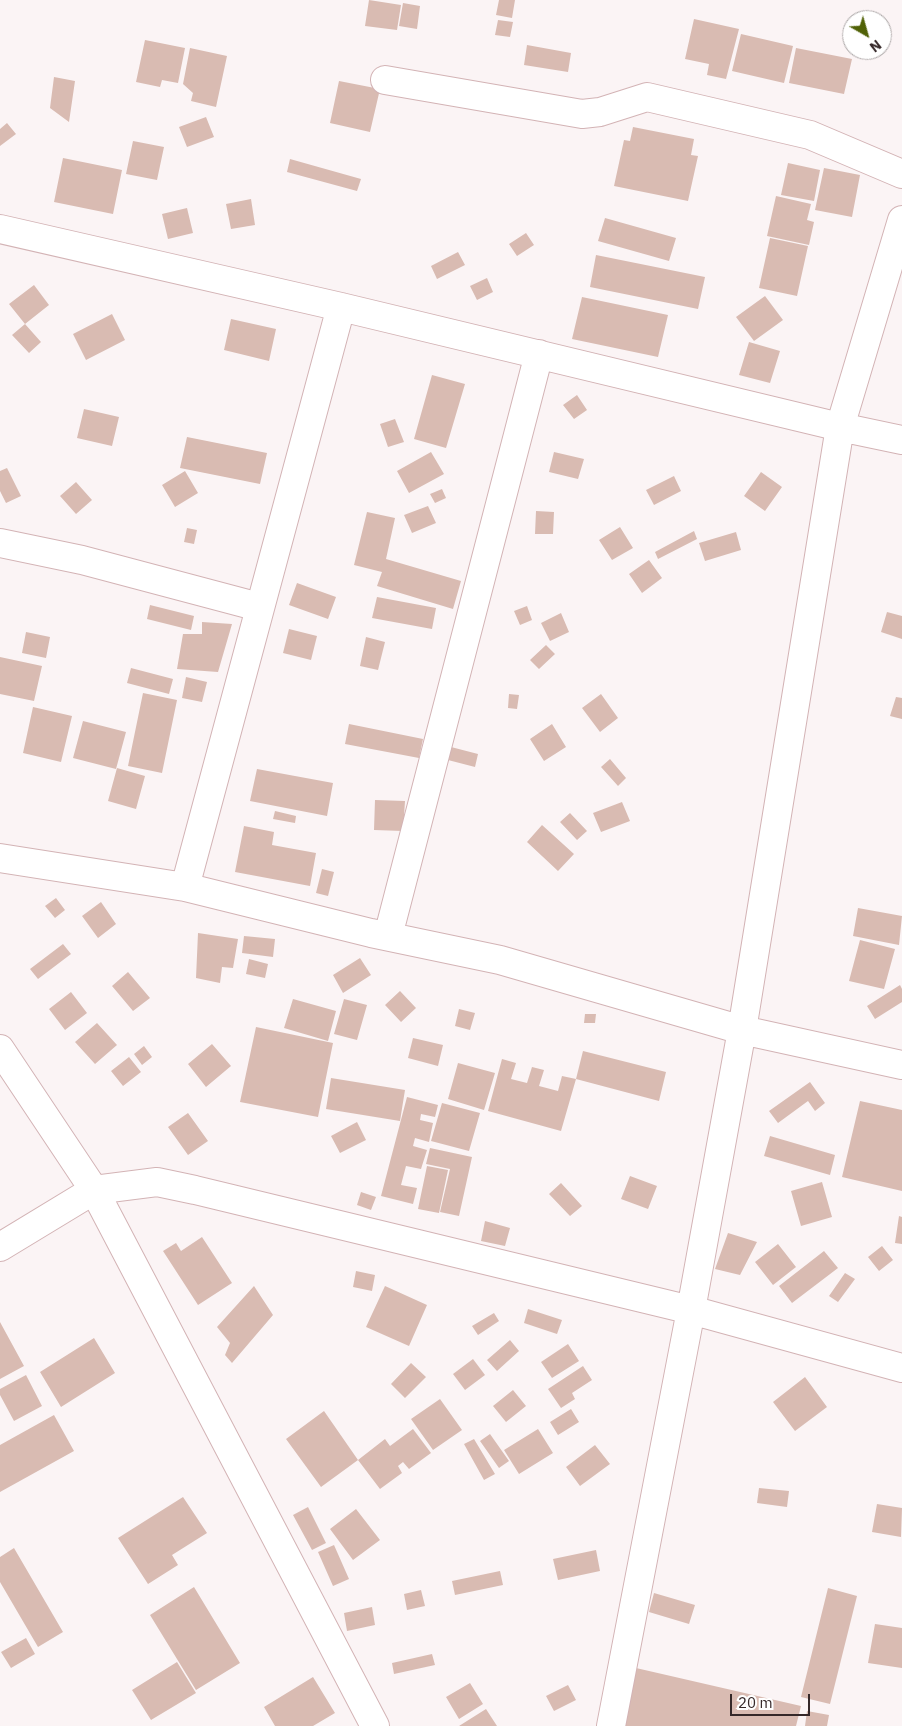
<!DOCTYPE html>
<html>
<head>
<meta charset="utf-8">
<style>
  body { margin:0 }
  #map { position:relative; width:902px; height:1726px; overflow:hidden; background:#fbf4f5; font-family:"IBM Plex Sans",sans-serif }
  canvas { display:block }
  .north { position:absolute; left:842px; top:10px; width:50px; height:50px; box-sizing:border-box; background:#fff; border:1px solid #aea9a9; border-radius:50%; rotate:142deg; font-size:14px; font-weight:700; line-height:20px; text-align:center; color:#352829 }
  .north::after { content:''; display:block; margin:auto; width:18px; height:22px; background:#506106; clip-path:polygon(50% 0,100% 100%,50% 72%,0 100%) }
  .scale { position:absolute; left:730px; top:1694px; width:80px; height:22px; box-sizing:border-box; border:2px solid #352829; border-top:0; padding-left:6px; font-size:15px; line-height:18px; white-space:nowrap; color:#352829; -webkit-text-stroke:4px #fff; paint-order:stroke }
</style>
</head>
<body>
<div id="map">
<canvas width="902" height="1726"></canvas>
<div class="north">N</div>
<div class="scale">20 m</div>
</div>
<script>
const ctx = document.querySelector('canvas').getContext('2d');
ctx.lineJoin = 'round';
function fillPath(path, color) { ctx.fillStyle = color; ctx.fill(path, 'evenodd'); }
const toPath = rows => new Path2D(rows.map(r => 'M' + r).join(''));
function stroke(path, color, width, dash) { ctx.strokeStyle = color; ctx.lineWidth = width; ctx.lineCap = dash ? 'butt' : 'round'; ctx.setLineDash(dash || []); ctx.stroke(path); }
fillPath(toPath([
  [369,0,401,5,397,30,365,26],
  [499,0,515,0,512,18,496,15],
  [403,3,420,6,417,29,399,26],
  [694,19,739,29,726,79,707,75,709,64,685,59],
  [498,20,513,22,510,37,495,35],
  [741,34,793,46,784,83,732,71],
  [145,40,185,48,178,83,162,80,160,87,136,82],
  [527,45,571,53,568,72,524,65],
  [190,48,227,56,216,107,191,101,193,93,183,84],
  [796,48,852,59,844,94,789,83],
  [54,77,75,81,69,122,50,108],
  [339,81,380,89,370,132,330,123],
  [206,117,214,137,187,147,179,127],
  [7,123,16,134,0,146,0,129],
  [633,127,694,139,691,155,698,156,688,201,614,186,624,140,630,141],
  [133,141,164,147,157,180,126,174],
  [63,158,122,170,113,214,54,202],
  [290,159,361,179,357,191,287,172],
  [788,163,820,170,814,201,781,195],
  [824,168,860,175,852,217,815,210],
  [776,196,811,204,807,220,814,222,809,245,767,236],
  [251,199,255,225,231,229,226,204],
  [187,208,193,233,168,239,162,214],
  [605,218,676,238,669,261,598,241],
  [526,233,534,245,517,256,509,244],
  [770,238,808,246,797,296,759,288],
  [458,252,465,265,437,279,431,266],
  [596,255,705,277,698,309,590,287],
  [487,278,493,292,477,300,470,286],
  [34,285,49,305,25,324,41,342,29,353,12,335,25,324,9,304],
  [765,296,783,320,754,341,736,317],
  [582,297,668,315,658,357,572,339],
  [112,314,125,340,86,360,73,334],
  [231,319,276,329,269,361,224,350],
  [749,342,780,351,770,383,739,375],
  [432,375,465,384,446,448,414,439],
  [577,395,587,410,574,419,563,405],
  [84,409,119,417,112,446,77,438],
  [395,419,404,442,388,447,380,424],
  [187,437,267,453,260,484,180,468],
  [431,452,444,474,409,493,397,471],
  [554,452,584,459,578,479,549,472],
  [7,468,21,496,6,503,0,491,0,471],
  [185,471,198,493,175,507,162,485],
  [761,472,782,487,765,511,744,496],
  [674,476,681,491,654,505,646,490],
  [76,482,92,500,76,514,60,496],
  [442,489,446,498,435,503,430,494],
  [428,506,436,523,412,533,404,515],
  [536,511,554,512,553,534,535,534],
  [367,512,395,518,386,559,461,581,453,609,377,586,382,572,354,565],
  [620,527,633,548,612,560,599,540],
  [187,528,197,530,194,544,184,542],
  [694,531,697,539,658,559,655,552],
  [736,532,741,550,705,561,699,543],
  [649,560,662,578,642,593,629,574],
  [297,583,336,597,328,619,289,605],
  [377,597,436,608,432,629,372,618],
  [150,605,194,616,191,630,147,619],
  [527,606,532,620,520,625,514,611],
  [887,612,902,616,902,639,881,632],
  [561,613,569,632,550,641,541,623],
  [202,622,232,624,218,672,177,669,183,634,202,634],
  [289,629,317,636,311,660,283,653],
  [26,632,50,637,46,658,22,653],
  [366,637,385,642,378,670,360,666],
  [546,645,555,654,539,669,530,660],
  [0,657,42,666,34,701,0,694],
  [131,668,173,679,169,694,127,683],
  [186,677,207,682,202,702,182,698],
  [143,693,177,700,162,773,128,766],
  [509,694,519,695,517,709,508,708],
  [601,694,618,718,600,732,582,708],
  [896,697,902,698,902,719,890,716],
  [33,707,72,716,61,762,23,753],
  [83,721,126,732,116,769,73,758],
  [349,724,423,739,419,758,345,744],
  [552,724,566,747,544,761,530,739],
  [451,747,478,754,475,767,448,760],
  [610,759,626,778,618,786,601,767],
  [117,768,145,776,136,809,108,801],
  [257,769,333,783,327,816,250,801],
  [375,800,405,801,403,831,374,830],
  [622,802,630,821,601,832,593,813],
  [275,811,296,816,295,823,273,819],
  [570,813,587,831,577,840,560,822],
  [542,825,574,854,558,871,527,842],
  [244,826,274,832,272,845,316,853,310,886,235,872],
  [322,869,334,872,328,896,316,893],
  [56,898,65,910,55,918,45,906],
  [101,902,116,924,98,938,82,916],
  [858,908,902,916,899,945,853,936],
  [198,933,238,939,233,968,222,967,220,983,196,978],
  [244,936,275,939,273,957,242,953],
  [860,940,895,949,884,989,849,981],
  [63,944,71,954,38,979,30,969],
  [360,958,371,975,343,993,333,975],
  [249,959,268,964,265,978,246,974],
  [128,972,150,998,133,1011,112,986],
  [900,985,902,989,902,1002,875,1019,867,1006],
  [400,991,416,1008,401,1022,385,1005],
  [71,992,87,1013,65,1030,49,1009],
  [293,999,336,1011,328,1041,284,1028],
  [344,999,367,1005,357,1040,334,1034],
  [459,1009,475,1013,470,1030,455,1026],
  [585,1014,596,1014,595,1023,584,1023],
  [97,1023,117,1045,95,1064,75,1042],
  [256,1027,333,1043,318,1117,240,1102],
  [413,1038,443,1045,438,1066,408,1058],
  [212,1044,231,1066,206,1087,188,1064],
  [144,1046,152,1057,142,1065,134,1054],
  [583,1051,666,1072,659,1101,576,1079,561,1131,488,1111,502,1059,516,1063,511,1079,527,1083,532,1067,544,1070,539,1086,558,1091,562,1076,576,1079],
  [129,1057,141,1072,123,1086,111,1071],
  [458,1063,495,1073,484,1110,448,1099],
  [331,1078,405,1090,400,1121,326,1109],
  [810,1082,825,1103,815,1111,808,1101,778,1123,769,1111],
  [407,1097,438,1105,435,1117,421,1114,420,1120,433,1123,429,1142,415,1138,413,1146,427,1150,421,1169,406,1166,401,1185,417,1188,413,1204,381,1196],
  [860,1101,902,1110,902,1191,842,1177],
  [442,1103,480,1113,469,1151,431,1141],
  [188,1113,208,1141,188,1155,168,1127],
  [357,1122,366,1140,340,1153,331,1136],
  [770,1136,835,1155,830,1175,764,1156],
  [430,1148,472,1157,459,1216,440,1212,450,1169,426,1164],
  [427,1166,448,1170,439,1213,418,1209],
  [630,1176,657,1186,648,1209,621,1199],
  [822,1182,832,1217,801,1226,791,1191],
  [561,1183,582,1206,570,1216,549,1194],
  [361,1192,376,1197,371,1210,357,1205],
  [899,1216,902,1217,902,1244,895,1243],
  [485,1221,510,1228,505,1246,481,1241],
  [728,1233,757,1242,740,1275,715,1269],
  [202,1237,232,1283,198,1305,163,1251,176,1243,181,1251],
  [778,1244,796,1267,773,1285,755,1262],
  [882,1246,893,1260,879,1271,868,1257],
  [824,1251,838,1268,792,1303,779,1286],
  [356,1271,375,1275,372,1291,353,1287],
  [845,1273,855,1279,838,1302,829,1296],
  [254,1286,273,1315,232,1363,225,1355,230,1343,217,1327],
  [385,1286,427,1305,409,1346,366,1327],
  [528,1309,562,1320,557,1334,524,1323],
  [494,1313,499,1321,478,1335,472,1326],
  [0,1322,24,1366,0,1379],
  [94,1338,115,1373,61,1407,40,1372],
  [510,1340,519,1351,497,1371,487,1360],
  [568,1344,579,1361,552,1378,541,1362],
  [473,1359,485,1375,465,1390,453,1374],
  [411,1363,426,1377,405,1398,391,1384],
  [583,1366,592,1380,572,1393,575,1399,561,1408,548,1389],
  [26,1375,42,1406,14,1421,0,1395,0,1389],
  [805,1377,827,1407,795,1431,773,1402],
  [513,1390,526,1406,506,1422,493,1406],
  [440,1399,462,1430,433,1450,411,1419],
  [571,1409,579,1422,558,1435,550,1422],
  [324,1411,358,1460,385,1439,390,1446,413,1429,431,1453,409,1469,403,1462,398,1466,402,1473,380,1489,358,1460,321,1487,286,1439],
  [54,1415,74,1451,0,1492,0,1445],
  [538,1429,553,1453,519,1474,504,1450],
  [490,1434,509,1461,499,1468,480,1441],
  [474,1439,495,1474,484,1480,464,1444],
  [595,1445,610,1464,580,1486,566,1467],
  [759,1488,789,1491,787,1507,757,1503],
  [183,1497,207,1533,172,1555,178,1565,148,1584,118,1538],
  [877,1504,902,1508,901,1537,872,1532],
  [308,1507,326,1543,312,1550,293,1515],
  [356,1509,380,1540,353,1560,330,1529],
  [334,1545,349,1579,333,1586,318,1552],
  [14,1548,63,1632,38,1647,0,1582,0,1557],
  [596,1550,600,1571,558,1580,553,1559],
  [500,1571,503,1585,455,1595,452,1581],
  [194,1587,240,1663,196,1690,150,1615],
  [828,1588,857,1596,830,1704,801,1697],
  [421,1590,425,1606,407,1610,404,1594],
  [654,1593,695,1605,689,1624,649,1612],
  [372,1607,375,1625,347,1631,344,1613],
  [875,1624,902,1628,902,1668,868,1663],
  [26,1638,35,1654,11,1668,1,1652],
  [432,1654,435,1665,394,1674,392,1663],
  [177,1662,196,1693,151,1720,132,1690],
  [636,1668,801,1706,796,1726,623,1726],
  [313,1677,335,1713,313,1726,275,1726,264,1707],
  [470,1683,483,1704,459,1719,446,1697],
  [568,1685,576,1700,554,1711,546,1696],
  [486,1709,497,1726,459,1726],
  [807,1711,829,1715,827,1726,805,1726]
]), '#d9bbb2');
const minor = toPath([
  [385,80,582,114,600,112,647,97,810,135,902,174],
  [0,229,341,307,840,427,902,440],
  [0,543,82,560,259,607],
  [0,858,185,887,371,933,500,960,742,1030,902,1065],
  [185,887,341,307],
  [388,936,539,354],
  [0,1049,94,1190,375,1726],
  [0,1247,94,1190,157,1182,195,1190,691,1310,902,1368],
  [611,1726,691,1310,742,1030,840,427,902,220]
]);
stroke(minor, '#d3b3b5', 30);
stroke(minor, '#fff', 28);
</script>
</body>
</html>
